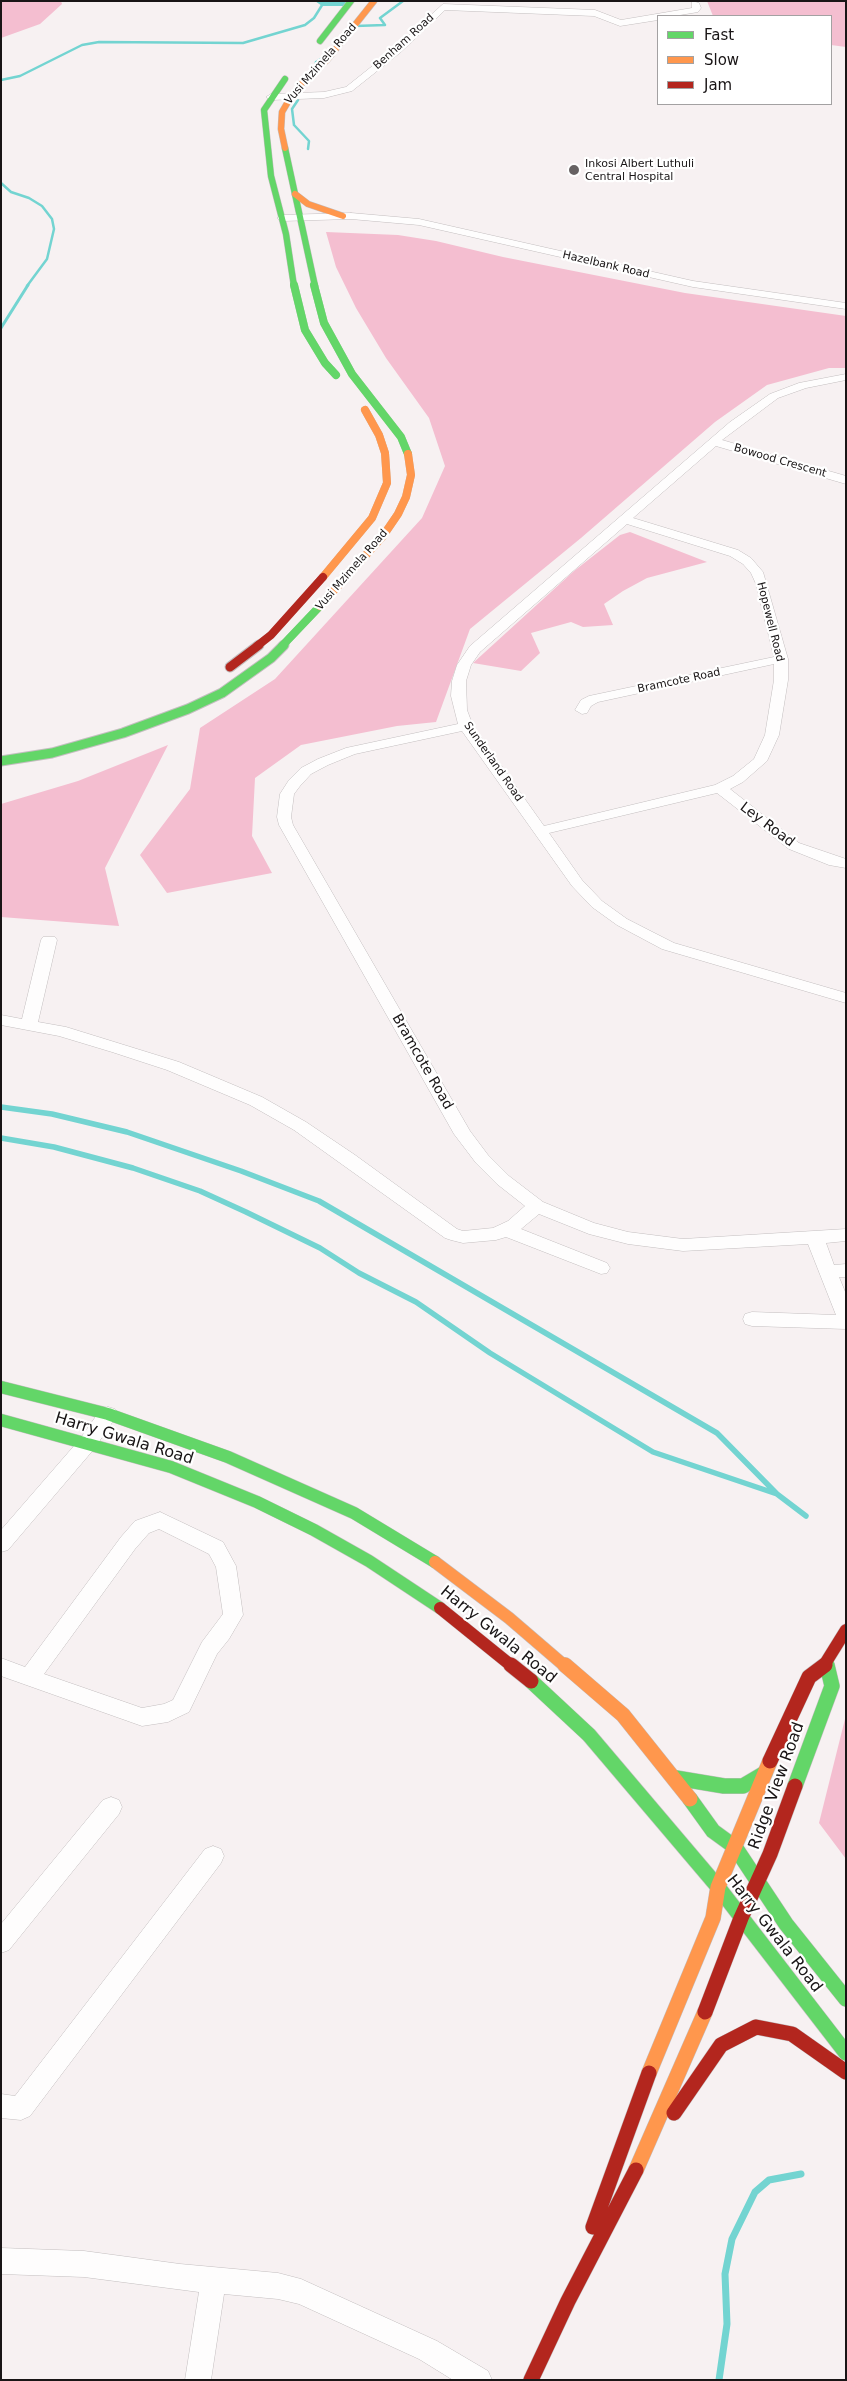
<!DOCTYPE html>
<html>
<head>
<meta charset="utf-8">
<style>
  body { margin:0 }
  #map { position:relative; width:847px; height:2381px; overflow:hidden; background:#f7f1f2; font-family:"DejaVu Sans",sans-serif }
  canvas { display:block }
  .frame { position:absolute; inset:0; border:2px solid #191516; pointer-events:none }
  .legend { position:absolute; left:657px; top:15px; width:175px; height:90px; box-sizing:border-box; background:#fff; border:1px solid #a3a1a2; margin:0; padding:6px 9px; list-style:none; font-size:15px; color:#191516 }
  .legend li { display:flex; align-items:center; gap:10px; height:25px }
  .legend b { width:25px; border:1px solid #a3a1a2 }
</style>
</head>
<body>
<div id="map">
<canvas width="847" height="2381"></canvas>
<div class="frame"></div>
<ul class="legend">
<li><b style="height:6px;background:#63d668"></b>Fast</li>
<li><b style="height:6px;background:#ff974d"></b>Slow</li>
<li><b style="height:6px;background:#b3261e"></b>Jam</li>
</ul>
</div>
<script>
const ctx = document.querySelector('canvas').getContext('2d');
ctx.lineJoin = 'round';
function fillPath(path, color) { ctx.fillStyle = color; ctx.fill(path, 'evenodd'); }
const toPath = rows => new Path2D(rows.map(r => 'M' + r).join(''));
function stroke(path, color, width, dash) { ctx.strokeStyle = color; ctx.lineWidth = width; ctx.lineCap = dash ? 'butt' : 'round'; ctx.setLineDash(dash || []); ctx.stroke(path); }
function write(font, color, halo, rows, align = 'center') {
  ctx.font = font + ' "DejaVu Sans",sans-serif'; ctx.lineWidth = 4.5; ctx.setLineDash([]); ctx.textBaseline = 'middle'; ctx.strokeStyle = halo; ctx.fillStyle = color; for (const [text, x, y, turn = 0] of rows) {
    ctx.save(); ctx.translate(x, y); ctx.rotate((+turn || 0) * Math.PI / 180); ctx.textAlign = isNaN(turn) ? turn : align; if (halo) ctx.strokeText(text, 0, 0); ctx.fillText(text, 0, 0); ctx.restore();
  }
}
fillPath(toPath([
  [1,1,61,1,62,4,40,24,1,38],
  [707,1,846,1,846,47,831,45,831,16,713,16],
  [326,232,398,235,436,241,503,257,685,293,846,316,846,368,829,368,767,385,715,422,581,538,470,629,436,722,397,726,301,745,255,778,252,836,272,873,167,893,140,855,190,789,200,728,275,679,422,518,445,466,429,418,386,358,356,308,336,267],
  [630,532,707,562,647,578,623,591,604,604,613,625,583,627,571,622,531,633,540,653,521,671,473,663,574,571,620,535],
  [168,745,105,868,119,926,1,917,1,804,78,781],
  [846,1715,846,1859,819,1823]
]), '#f4bed0');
stroke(toPath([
  [355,26,385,25,380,18,403,1],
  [314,70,316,62,327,55],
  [1,80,20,76,82,45,99,42,243,43,305,25,314,18,324,2],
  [298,100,292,109,294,125,309,141,308,149],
  [1,183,11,192,29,198,42,206,52,219,54,229,47,259,27,286]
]), '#73d4d1', 2.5);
stroke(toPath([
  [1,328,28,285]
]), '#73d4d1', 3);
stroke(toPath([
  [1,1107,52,1114,127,1132,241,1171,319,1201,717,1433,777,1494],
  [1,1138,54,1147,133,1168,200,1191,246,1212,320,1248,359,1273,416,1302,490,1353,653,1452,777,1494,806,1516]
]), '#73d4d1', 5.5);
stroke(toPath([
  [719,2380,727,2324,725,2274,732,2239,755,2192,769,2180,801,2174]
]), '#73d4d1', 7);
fillPath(toPath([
  [315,1,356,1,349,6,322,6,315,1]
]), '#73d4d1');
const street = toPath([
  [692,1,699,3,701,8,698,12,674,16,658,16,658,20,620,26,594,16,445,10,401,52,352,91,324,98,271,100,266,97,271,94,324,92,346,87,395,48,443,4,595,10,621,20,692,8,692,1],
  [351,213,419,219,693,281,846,303,846,309,693,287,419,225,351,219,282,221,277,218,282,215,351,213],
  [846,374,846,380,806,388,778,398,722,440,846,476,846,484,716,446,633,518,738,550,751,558,763,572,788,659,788,680,779,735,767,761,743,782,730,789,799,843,846,859,846,868,829,865,789,849,717,793,549,833,582,880,602,901,627,919,674,943,846,993,846,1003,662,949,617,925,592,907,572,886,462,731,355,754,328,765,311,774,300,786,294,794,291,817,293,825,470,1131,488,1155,509,1176,543,1202,594,1223,628,1232,683,1239,846,1229,846,1241,826,1243,834,1265,846,1264,846,1277,839,1277,846,1294,846,1329,752,1326,745,1324,743,1319,745,1314,752,1312,836,1315,808,1244,683,1251,628,1244,589,1234,539,1214,521,1229,607,1263,610,1268,607,1273,601,1274,506,1237,496,1240,463,1243,451,1240,445,1238,294,1130,250,1105,167,1070,112,1052,59,1036,1,1025,1,1015,22,1019,41,940,43,937,55,937,57,940,38,1022,66,1027,179,1062,262,1097,306,1122,355,1155,457,1229,463,1231,493,1228,508,1221,525,1206,497,1184,476,1163,454,1134,279,825,277,817,280,794,289,780,301,768,318,759,346,748,458,724,451,696,452,681,457,665,470,646,730,422,770,394,799,383,846,374],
  [627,524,730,556,743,564,751,573,756,584,774,657,589,696,581,700,575,710,582,714,587,713,591,706,598,702,774,664,774,680,765,735,754,759,733,776,715,785,544,826,473,726,467,710,466,681,471,665,480,652,627,524],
  [108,1407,115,1409,118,1414,94,1449,8,1550,1,1552,1,1530,80,1439,101,1409,108,1407],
  [160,1512,223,1542,236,1566,243,1615,229,1639,217,1654,189,1712,168,1722,142,1726,1,1676,1,1658,25,1667,121,1537,135,1521,160,1512],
  [159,1529,209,1554,216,1567,223,1614,202,1642,173,1700,164,1704,142,1708,44,1674,135,1549,149,1533,159,1529],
  [111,1797,119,1800,122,1807,119,1814,9,1950,1,1953,1,1924,103,1800,111,1797],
  [213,1846,221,1849,224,1856,221,1863,30,2116,21,2120,1,2118,1,2094,15,2096,205,1849,213,1846],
  [1,2248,84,2251,180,2264,278,2273,301,2279,437,2341,488,2371,492,2380,453,2380,419,2359,299,2304,278,2299,224,2294,211,2380,185,2380,199,2292,84,2277,1,2274,1,2248]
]);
const fastFar4 = toPath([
  [320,41,351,1],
  [285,79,264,110,271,176,286,234,294,286],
  [285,148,315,286]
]);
const fastFar3 = toPath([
  [294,285,305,330,325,363,336,375],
  [314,285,324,323,352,374,401,437,408,454],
  [282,646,320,606]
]);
const fastFar2 = toPath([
  [1,761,52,753,123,733,188,709,222,693,271,658,284,645]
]);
const fastFar1 = toPath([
  [1,1387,108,1414,228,1457,354,1513,435,1562],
  [1,1420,171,1467,257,1502,314,1530,369,1561,440,1608],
  [827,1664,828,1667]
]);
const fast = toPath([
  [531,1681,589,1735,718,1887,846,2053],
  [676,1778,724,1786,743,1786,765,1773],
  [795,1786,832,1686,827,1665],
  [690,1799,713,1831,735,1847,786,1924,846,1999]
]);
const slowFar3 = toPath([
  [285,148,281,129,282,112,289,100,303,82,327,60,374,1],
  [295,194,308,204,343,216]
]);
const slowFar2 = toPath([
  [323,577,372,518,387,483,385,453,379,435,365,410],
  [320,606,383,536,398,514,406,497,411,475,408,454]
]);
const slowFar1 = toPath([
  [435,1562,509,1618,566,1667]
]);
const slow = toPath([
  [565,1665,623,1715,690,1799],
  [649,2073,713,1918,718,1887,770,1761],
  [636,2170,705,2012]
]);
const jamFar3 = toPath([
  [257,646,271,635,323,577]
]);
const jamFar2 = toPath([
  [230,667,259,645]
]);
const jamFar1 = toPath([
  [440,1608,513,1667],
  [823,1667,846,1630]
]);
const jam = toPath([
  [511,1665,531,1681],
  [770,1761,809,1677,825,1665],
  [705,2012,741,1918,770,1854,795,1786],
  [674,2113,721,2045,756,2027,792,2034,846,2072],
  [593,2227,649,2073],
  [531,2380,568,2301,636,2170]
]);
stroke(street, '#c3bebf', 1);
stroke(fastFar4, '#c3bebf', 7);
stroke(fastFar3, '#c3bebf', 8);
stroke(fastFar2, '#c3bebf', 11);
stroke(fastFar1, '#c3bebf', 13);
stroke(fast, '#c3bebf', 16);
stroke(slowFar3, '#c3bebf', 7);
stroke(slowFar2, '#c3bebf', 8);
stroke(slowFar1, '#c3bebf', 13);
stroke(slow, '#c3bebf', 16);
stroke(jamFar3, '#c3bebf', 8);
stroke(jamFar2, '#c3bebf', 11);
stroke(jamFar1, '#c3bebf', 13);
stroke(jam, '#c3bebf', 16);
fillPath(street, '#fefdfd');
stroke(fastFar4, '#63d668', 6);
stroke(fastFar3, '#63d668', 8);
stroke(fastFar2, '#63d668', 9);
stroke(fastFar1, '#63d668', 12);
stroke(fast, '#63d668', 15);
stroke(slowFar3, '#ff974d', 6);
stroke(slowFar2, '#ff974d', 8);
stroke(slowFar1, '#ff974d', 12);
stroke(slow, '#ff974d', 15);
stroke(jamFar3, '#b3261e', 8);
stroke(jamFar2, '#b3261e', 9);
stroke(jamFar1, '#b3261e', 12);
stroke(jam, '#b3261e', 15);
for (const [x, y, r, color] of [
  [574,170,6,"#676263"]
]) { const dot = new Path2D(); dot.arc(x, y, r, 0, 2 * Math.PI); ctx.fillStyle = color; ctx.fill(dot); stroke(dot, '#fff', 2); }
write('11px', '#191516', '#fff', [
  ["Benham Road",404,42,-42],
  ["Vusi Mzimela Road",321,64,-49],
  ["Hazelbank Road",606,265,13],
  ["Bowood Crescent",780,461,16],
  ["Vusi Mzimela Road",352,570,-49],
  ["Hopewell Road",770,622,76],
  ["Bramcote Road",679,681,-12],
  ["Sunderland Road",493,762,55]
]);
write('11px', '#191516', '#fff', [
  ["Inkosi Albert Luthuli",585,164],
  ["Central Hospital",585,177]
], 'left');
write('14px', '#191516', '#fff', [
  ["Ley Road",767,825,37],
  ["Bramcote Road",422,1062,60]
]);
write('16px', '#191516', '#fff', [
  ["Harry Gwala Road",124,1439,17],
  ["Harry Gwala Road",498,1635,39],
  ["Ridge View Road",777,1786,-70],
  ["Harry Gwala Road",774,1934,52]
]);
</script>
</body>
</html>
